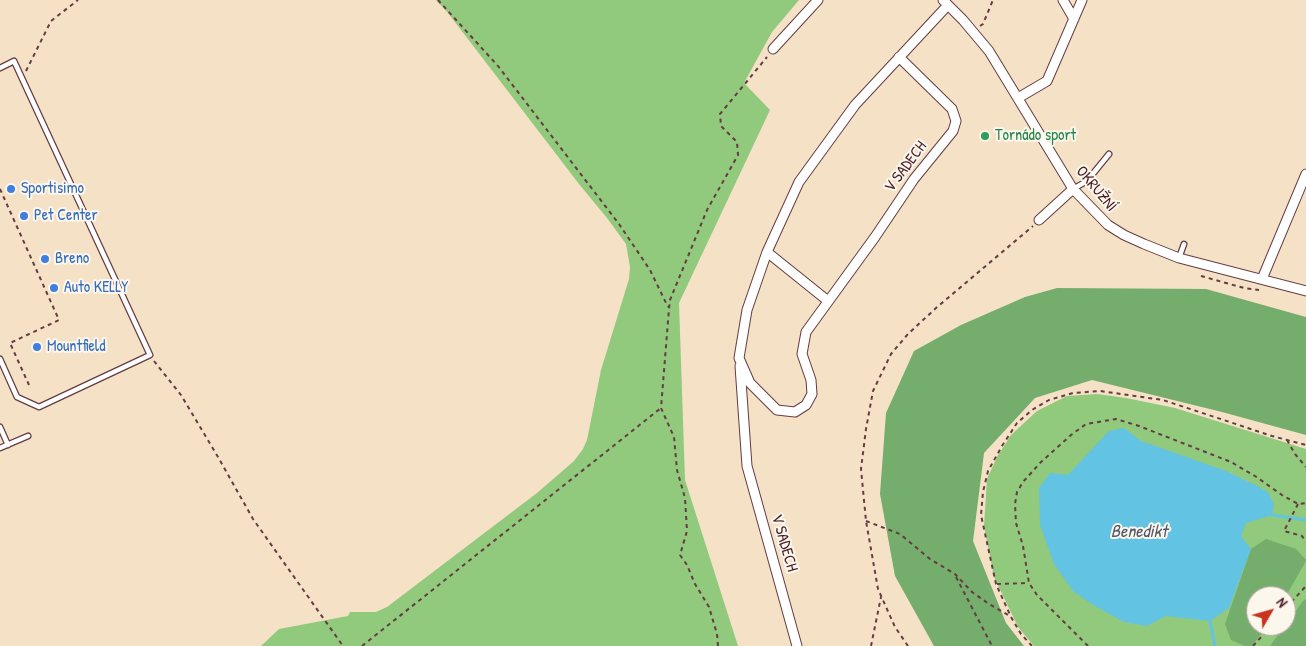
<!DOCTYPE html>
<html>
<head>
<meta charset="utf-8">
<style>
  body { margin:0 }
  #map { position:relative; width:1306px; height:646px; overflow:hidden; background:#f4e1c6; font-family:"Patrick Hand",sans-serif }
  canvas { display:block }
  .north { position:absolute; left:1246px; top:586px; width:50px; height:50px; box-sizing:border-box; background:#fbf7ec; border:1px solid #b4a19f; border-radius:50%; rotate:52deg; font-size:14px; font-weight:700; line-height:20px; text-align:center; color:#4a1f2b }
  .north::after { content:''; display:block; margin:auto; width:18px; height:22px; background:#c8321e; clip-path:polygon(50% 0,100% 100%,50% 72%,0 100%) }
</style>
</head>
<body>
<div id="map">
<canvas width="1306" height="646"></canvas>
<div class="north">N</div>
</div>
<script>
const ctx = document.querySelector('canvas').getContext('2d');
ctx.lineJoin = 'round';
function fillPath(path, color) { ctx.fillStyle = color; ctx.fill(path, 'evenodd'); }
const toPath = rows => new Path2D(rows.map(r => 'M' + r).join(''));
function stroke(path, color, width, dash) { ctx.strokeStyle = color; ctx.lineWidth = width; ctx.lineCap = dash ? 'butt' : 'round'; ctx.setLineDash(dash || []); ctx.stroke(path); }
function write(font, color, halo, rows, align = 'center') {
  ctx.font = font + ' "Patrick Hand",sans-serif'; ctx.lineWidth = 4; ctx.setLineDash([]); ctx.textBaseline = 'middle'; ctx.strokeStyle = halo; ctx.fillStyle = color; for (const [text, x, y, turn = 0] of rows) {
    ctx.save(); ctx.translate(x, y); ctx.rotate((+turn || 0) * Math.PI / 180); ctx.textAlign = isNaN(turn) ? turn : align; if (halo) ctx.strokeText(text, 0, 0); ctx.fillText(text, 0, 0); ctx.restore();
  }
}
fillPath(toPath([
  [436,0,799,0,772,32,744,83,770,110,679,303,685,480,738,646,261,646,279,629,348,616,350,612,376,612,387,607,537,493,574,461,583,449,587,440,601,370,629,279,630,267,626,244,607,218,579,184,448,13],
  [1097,394,1126,398,1175,408,1306,449,1306,646,1034,646,1018,627,994,577,984,526,987,479,997,457,1011,435,1037,411,1067,396],
  [1256,596,1286,596,1286,626,1256,626]
]), '#91c97d');
fillPath(toPath([
  [1057,288,1206,289,1306,317,1306,435,1222,412,1092,380,1035,398,984,453,973,541,1006,623,1024,646,934,646,895,576,880,494,886,413,914,351,961,325,1025,297],
  [1266,539,1296,549,1306,560,1306,561,1286,596,1256,596,1256,626,1267,626,1252,646,1245,646,1231,640,1225,624,1251,549],
  [1306,599,1306,646,1270,646,1303,601]
]), '#74ad6c');
fillPath(toPath([
  [1124,428,1141,441,1226,471,1255,485,1268,492,1274,505,1272,515,1246,523,1241,536,1251,549,1229,608,1210,621,1166,616,1147,626,1124,622,1093,605,1073,591,1054,564,1040,525,1039,488,1050,473,1068,475,1109,431]
]), '#63c3e2');
stroke(toPath([
  [1272,515,1306,520],
  [1210,621,1215,646]
]), '#63c3e2', 3);
const lane = toPath([
  [0,68,14,61,150,355,39,407,17,397,0,359],
  [1073,189,1087,181,1109,154],
  [1179,258,1184,244],
  [0,427,8,445],
  [0,448,28,436]
]);
const street = toPath([
  [943,0,963,20,989,51,1073,189,1108,225,1124,235,1144,244,1179,258,1306,291],
  [1063,0,1074,19],
  [773,49,818,0],
  [899,57,952,109,956,121,953,131,914,179,875,237,806,332,802,354,811,380,812,394,806,405,795,412,777,410,750,383,739,358,747,310,767,252,799,182,855,105,948,5],
  [1018,98,1047,81,1082,0],
  [1039,220,1073,189],
  [767,252,828,301],
  [1262,279,1306,174],
  [740,366,747,466,797,646]
]);
stroke(lane, '#643c42', 7);
stroke(street, '#643c42', 11);
stroke(toPath([
  [438,0,498,66,619,224,650,270,668,307],
  [980,26,983,24,993,0],
  [26,71,51,21,78,0],
  [0,189,59,320,10,343,29,385],
  [1201,276,1244,288,1259,290],
  [154,361,181,395,218,457,253,519,343,646],
  [1287,440,1295,454,1306,467],
  [1298,504,1284,531,1302,536,1306,542],
  [866,521,900,534,930,559,955,574,972,592,989,604,1010,616],
  [956,577,992,646],
  [997,584,1029,583],
  [1286,608,1306,586],
  [362,646,661,408],
  [718,646,717,634,709,607,695,584,687,565,680,555,687,531,685,498,677,470,674,437,661,408,669,309,670,300,707,210,738,155,737,142,721,126,720,114,767,57],
  [871,646,881,597],
  [908,646,895,627,878,589,866,521,861,469,866,429,873,391,891,354,908,334,936,308,1033,226],
  [1032,646,1021,634,1011,617,996,584,981,515,983,492,988,471,1002,446,1017,423,1032,410,1049,400,1073,393,1100,391,1163,400,1272,436,1306,445],
  [1088,646,1037,595,1029,583,1023,546,1016,523,1015,504,1017,492,1023,482,1040,463,1071,435,1086,424,1116,419,1139,426,1231,462,1255,476,1282,495,1298,504,1306,503],
  [1253,646,1271,626]
]), '#643c42', 2, [4, 4]);
stroke(lane, '#fff', 4.5);
stroke(street, '#fff', 9);
for (const [x, y, r, color] of [
  [985,136,5,"#2e9e5b"],
  [11,189,5,"#3f7fe0"],
  [24,216,5,"#3f7fe0"],
  [45,259,5,"#3f7fe0"],
  [54,288,5,"#3f7fe0"],
  [37,347,5,"#3f7fe0"]
]) { const dot = new Path2D(); dot.arc(x, y, r, 0, 2 * Math.PI); ctx.fillStyle = color; ctx.fill(dot); stroke(dot, '#fbf7ec', 2); }
write('16px', '#27864d', '#fbf7ec', [
  ["Tornádo sport",995,136]
], 'left');
write('16px', '#4a1f2b', '#fbf7ec', [
  ["V SADECH",906,167,-53],
  ["OKRUŽNÍ",1096,189,50],
  ["V SADECH",784,543,74]
]);
write('16px', '#366cbe', '#fbf7ec', [
  ["Sportisimo",21,189],
  ["Pet Center",34,216],
  ["Breno",55,259],
  ["Auto KELLY",64,288],
  ["Mountfield",47,347]
], 'left');
write('italic 18px', '#53586b', '#fbf7ec', [
  ["Benedikt",1139,532]
]);
</script>
</body>
</html>
